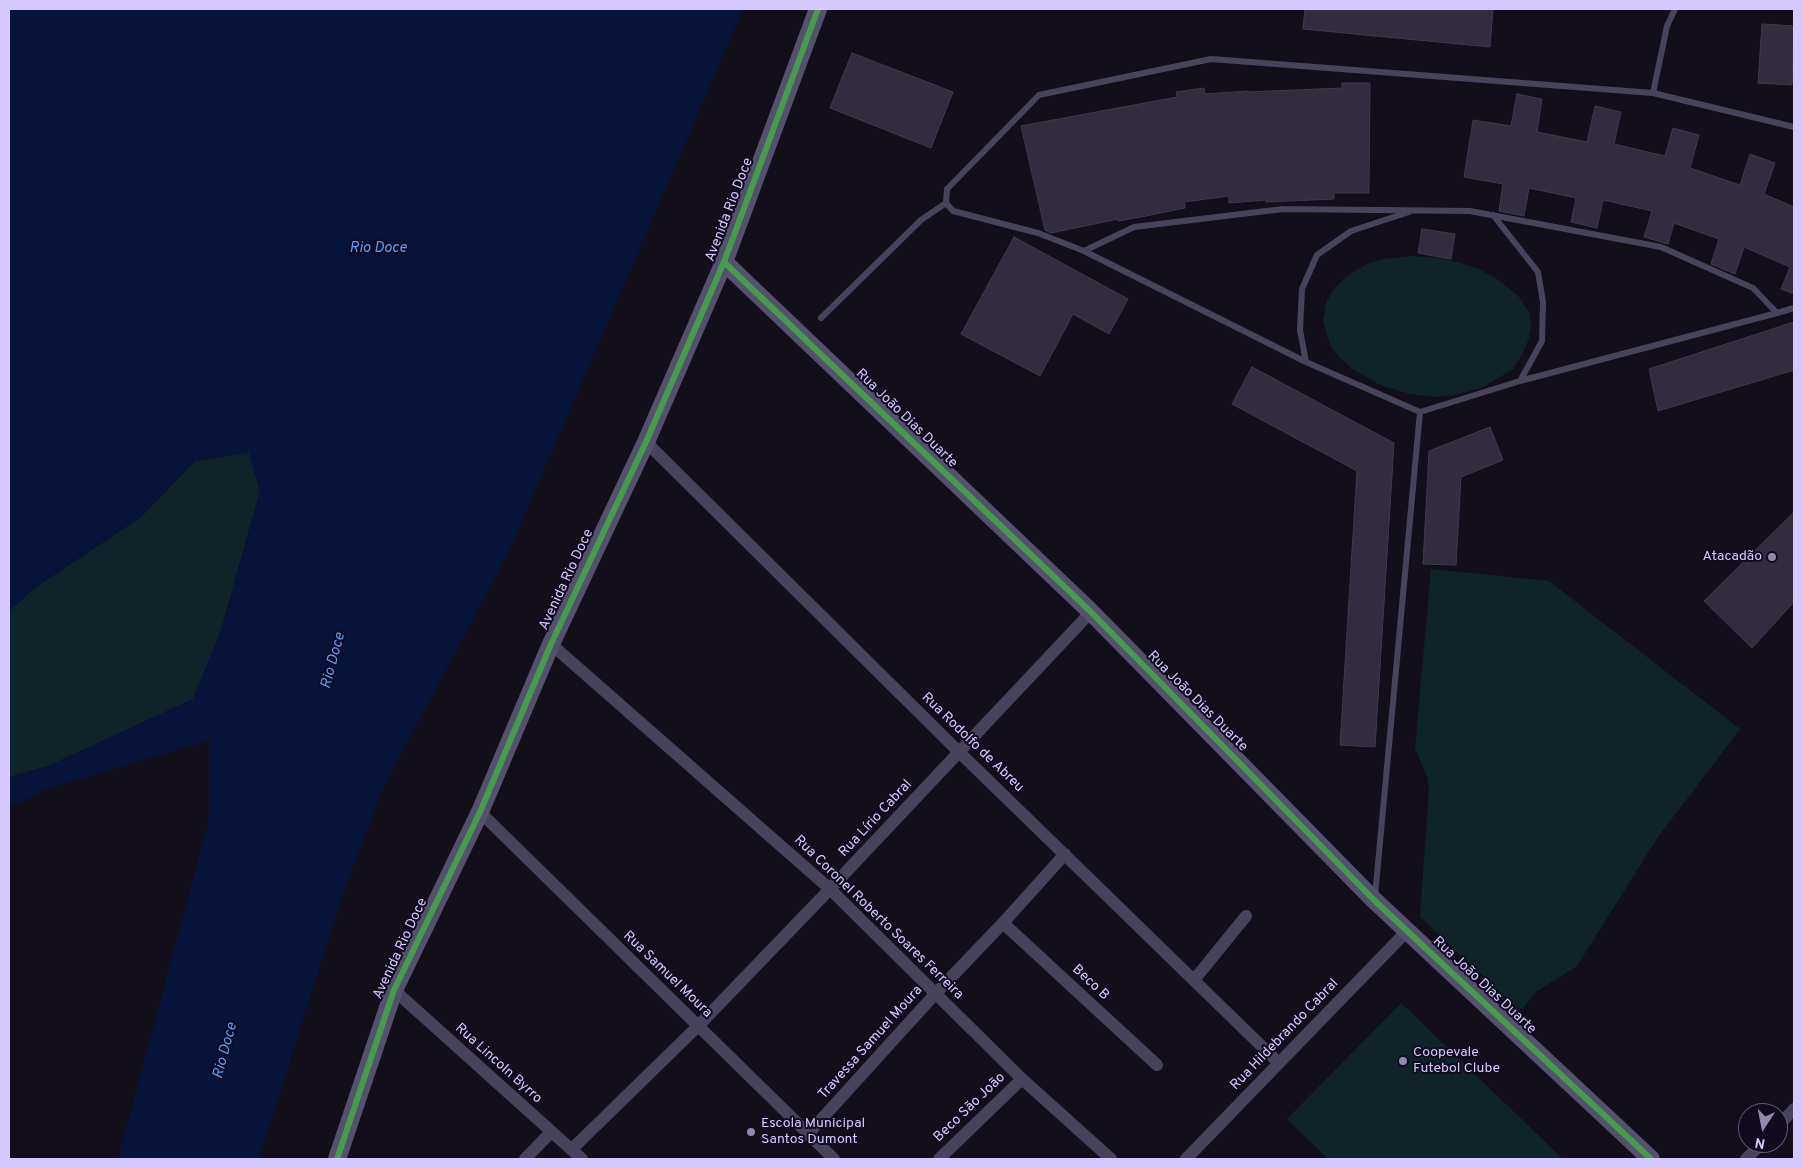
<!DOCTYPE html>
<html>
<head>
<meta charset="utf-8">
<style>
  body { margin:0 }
  #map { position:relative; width:1803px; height:1168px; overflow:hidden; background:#130f1a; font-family:Overpass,sans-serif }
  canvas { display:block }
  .frame { position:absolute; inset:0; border:10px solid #d6c9ff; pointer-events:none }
  .north { position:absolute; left:1738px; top:1103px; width:50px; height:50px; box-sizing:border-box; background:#110b1f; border:1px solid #605779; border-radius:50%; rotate:191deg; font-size:14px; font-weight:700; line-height:20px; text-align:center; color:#d6c9ff }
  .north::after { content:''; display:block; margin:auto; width:18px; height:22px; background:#9288af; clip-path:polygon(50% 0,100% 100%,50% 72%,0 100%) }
</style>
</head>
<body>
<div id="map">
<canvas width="1803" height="1168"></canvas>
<div class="frame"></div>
<div class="north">N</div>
</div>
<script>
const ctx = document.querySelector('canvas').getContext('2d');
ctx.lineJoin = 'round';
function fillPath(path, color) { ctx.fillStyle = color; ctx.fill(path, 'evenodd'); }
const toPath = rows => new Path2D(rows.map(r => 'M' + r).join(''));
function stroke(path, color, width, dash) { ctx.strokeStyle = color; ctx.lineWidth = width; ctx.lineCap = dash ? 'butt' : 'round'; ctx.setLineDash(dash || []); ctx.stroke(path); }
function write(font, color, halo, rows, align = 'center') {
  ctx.font = font + ' Overpass,sans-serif'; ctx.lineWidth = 4; ctx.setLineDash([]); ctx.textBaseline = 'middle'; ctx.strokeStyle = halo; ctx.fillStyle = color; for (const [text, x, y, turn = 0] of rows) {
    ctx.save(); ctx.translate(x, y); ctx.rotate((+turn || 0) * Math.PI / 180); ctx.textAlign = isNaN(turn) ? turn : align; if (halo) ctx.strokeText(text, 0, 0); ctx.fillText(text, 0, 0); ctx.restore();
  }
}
fillPath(toPath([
  [1412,256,1440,258,1461,263,1481,270,1500,281,1519,297,1529,312,1531,328,1529,338,1523,353,1513,369,1483,387,1461,394,1437,397,1410,394,1380,385,1351,368,1339,357,1331,347,1323,322,1327,301,1333,290,1348,275,1367,264,1383,259],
  [249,452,260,491,221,630,193,699,48,766,9,777,9,611,34,588,141,517,195,461],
  [1431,569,1549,581,1740,729,1658,837,1577,966,1536,992,1520,1011,1420,917,1429,788,1427,776,1415,748],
  [1401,1003,1563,1159,1328,1159,1287,1119]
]), '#0f2428');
fillPath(toPath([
  [9,9,743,9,508,553,385,784,342,896,259,1159,118,1159,209,819,209,740,47,789,9,807,9,777,48,766,193,699,221,630,260,491,249,453,195,461,141,517,35,588,9,611]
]), '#07143a');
const building = toPath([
  [1305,9,1493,9,1490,47,1303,29,1305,9],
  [1762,24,1794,26,1792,85,1758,83,1762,24],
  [852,53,953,92,931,148,830,108,852,53],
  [1342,83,1370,83,1369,193,1334,193,1334,199,1266,202,1266,200,1229,203,1229,196,1184,202,1185,208,1146,216,1118,221,1118,219,1051,233,1045,230,1021,126,1177,97,1176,92,1204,88,1205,94,1248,91,1248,92,1342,88,1342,83],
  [1517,94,1542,99,1537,132,1587,142,1595,106,1621,112,1614,144,1665,156,1673,128,1699,135,1690,168,1740,185,1750,154,1775,163,1764,194,1794,207,1794,294,1781,289,1790,267,1744,247,1735,274,1711,264,1719,239,1674,223,1668,244,1644,237,1652,211,1603,200,1597,228,1571,222,1576,198,1529,188,1524,216,1499,211,1503,184,1464,177,1473,120,1511,126,1517,94],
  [1422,229,1455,234,1451,259,1418,253,1422,229],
  [1014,237,1128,299,1109,334,1073,314,1040,376,961,334,1014,237],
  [1794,322,1794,370,1658,411,1649,369,1794,322],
  [1252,367,1394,443,1375,747,1340,745,1357,471,1232,404,1252,367],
  [1490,427,1503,460,1461,477,1456,565,1423,564,1429,451,1490,427],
  [1794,512,1794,602,1752,648,1704,601,1794,512]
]);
fillPath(building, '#312c3e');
stroke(building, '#403950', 1);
stroke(toPath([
  [1653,93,1667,26,1675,9],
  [1283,209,1470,211,1661,247,1753,288,1777,313,1520,381,1420,412,1306,362,1084,251,1134,227,1283,209],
  [1493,215,1538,272,1543,302,1542,341,1520,381],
  [1084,251,1038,233,953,211,946,203,947,189,1039,95,1211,59,1653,93,1794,127],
  [1777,313,1794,308],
  [821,318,921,220,946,203],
  [1306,362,1300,330,1302,289,1317,255,1351,231,1409,212],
  [1375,896,1420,412]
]), '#48435c', 6);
stroke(toPath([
  [646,442,959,752,1279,1063],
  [551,644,830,889,1022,1079,1111,1159],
  [480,812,834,1159],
  [1003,923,1157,1065],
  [1194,980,1246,916],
  [394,990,582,1159],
  [1778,1126,1794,1109],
  [807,1135,936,993,1003,923,1065,854],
  [572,1149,698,1026,830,889,1091,612],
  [525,1159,551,1132],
  [939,1159,1022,1079],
  [1186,1159,1407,931],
  [1746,1159,1762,1143]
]), '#48435c', 12);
stroke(toPath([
  [724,262,1091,612,1374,900,1651,1159],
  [337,1159,394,990,480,812,551,644,646,442,724,262,818,9]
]), '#54506e', 18);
stroke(toPath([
  [724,262,1091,612,1374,900,1651,1159],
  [337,1159,394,990,480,812,551,644,646,442,724,262,818,9]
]), '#469c4c', 6);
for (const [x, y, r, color] of [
  [1772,557,5,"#9288af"],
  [1403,1061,5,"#9288af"],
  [751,1132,5,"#9288af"]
]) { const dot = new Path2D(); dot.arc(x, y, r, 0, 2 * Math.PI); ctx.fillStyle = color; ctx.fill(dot); stroke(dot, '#110b1f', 2); }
write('14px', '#d6c9ff', '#110b1f', [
  ["Avenida Rio Doce",730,210,-69],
  ["Rua João Dias Duarte",906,419,44],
  ["Avenida Rio Doce",567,580,-65],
  ["Rua João Dias Duarte",1197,702,45],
  ["Rua Rodolfo de Abreu",972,743,44],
  ["Rua Lírio Cabral",876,819,-47],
  ["Rua Coronel Roberto Soares Ferreira",878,918,44],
  ["Avenida Rio Doce",401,949,-65],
  ["Rua Samuel Moura",667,975,44],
  ["Beco B",1090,983,43],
  ["Rua João Dias Duarte",1484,986,43],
  ["Rua Hildebrando Cabral",1285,1035,-46],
  ["Travessa Samuel Moura",871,1043,-48],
  ["Rua Lincoln Byrro",498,1064,42],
  ["Beco São João",970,1108,-44]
]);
write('14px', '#d6c9ff', '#110b1f', [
  ["Atacadão",1762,557,"right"],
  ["Coopevale",1413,1053],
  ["Futebol Clube",1413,1069],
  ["Escola Municipal",761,1124],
  ["Santos Dumont",761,1140]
], 'left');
write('italic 15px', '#579eff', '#110b1f', [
  ["Rio Doce",378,249],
  ["Rio Doce",334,661,-75],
  ["Rio Doce",226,1051,-75]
]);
</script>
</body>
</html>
